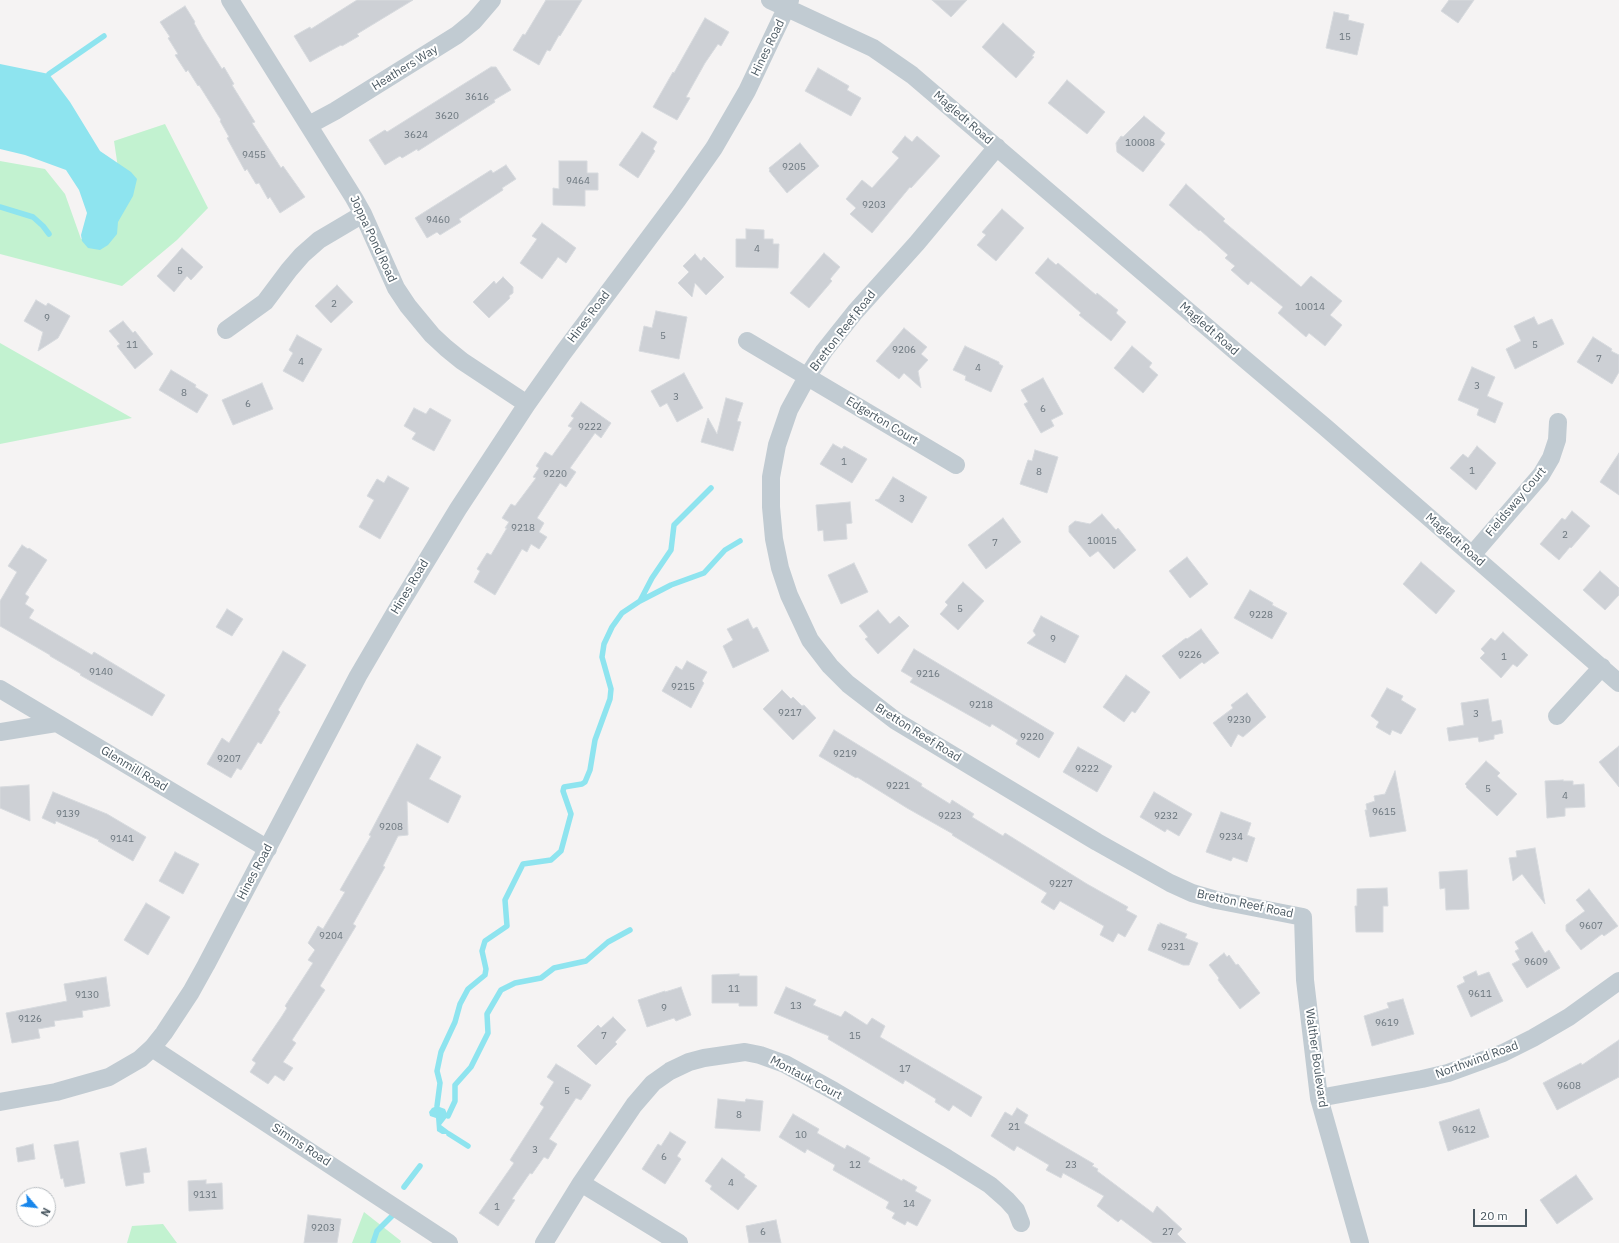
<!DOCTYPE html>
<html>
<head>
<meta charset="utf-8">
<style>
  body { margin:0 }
  #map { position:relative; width:1619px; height:1243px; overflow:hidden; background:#f5f3f3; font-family:"IBM Plex Sans",sans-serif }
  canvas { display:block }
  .north { position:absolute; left:16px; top:1187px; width:40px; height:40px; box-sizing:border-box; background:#fff; border:1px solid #b7bcc0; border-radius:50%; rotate:118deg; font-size:11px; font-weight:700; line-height:16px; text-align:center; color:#4a5861 }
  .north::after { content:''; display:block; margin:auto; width:14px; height:18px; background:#1786eb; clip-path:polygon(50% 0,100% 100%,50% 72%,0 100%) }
  .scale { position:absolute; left:1473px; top:1209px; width:54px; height:18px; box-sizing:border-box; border:2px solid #4a5861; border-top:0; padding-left:5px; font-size:12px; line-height:14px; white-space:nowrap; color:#4a5861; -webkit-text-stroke:3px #fff; paint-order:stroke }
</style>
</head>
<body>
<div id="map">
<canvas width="1619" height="1243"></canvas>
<div class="north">N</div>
<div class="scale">20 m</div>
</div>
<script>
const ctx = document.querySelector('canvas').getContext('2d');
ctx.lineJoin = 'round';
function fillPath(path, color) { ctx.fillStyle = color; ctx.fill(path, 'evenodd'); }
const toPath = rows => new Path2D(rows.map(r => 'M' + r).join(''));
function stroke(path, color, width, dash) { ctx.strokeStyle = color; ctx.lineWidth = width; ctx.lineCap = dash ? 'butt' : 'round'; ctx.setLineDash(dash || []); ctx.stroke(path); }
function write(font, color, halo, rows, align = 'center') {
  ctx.font = font + ' "IBM Plex Sans",sans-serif'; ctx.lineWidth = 4; ctx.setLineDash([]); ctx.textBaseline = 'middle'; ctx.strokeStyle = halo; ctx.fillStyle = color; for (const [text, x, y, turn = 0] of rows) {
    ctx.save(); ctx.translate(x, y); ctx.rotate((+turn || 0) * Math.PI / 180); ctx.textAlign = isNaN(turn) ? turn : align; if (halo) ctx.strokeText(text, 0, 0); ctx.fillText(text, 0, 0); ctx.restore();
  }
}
fillPath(toPath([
  [165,124,208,208,177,240,122,286,0,254,0,161,45,169,65,194,81,239,104,245,122,195,114,141],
  [0,343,132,418,0,444],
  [364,1212,401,1241,400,1243,352,1243],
  [163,1224,177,1243,127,1243,132,1226]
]), '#c2f2d0');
fillPath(toPath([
  [0,64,49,74,70,102,100,151,131,172,137,179,133,196,118,222,117,234,108,245,100,250,88,248,82,241,81,235,87,213,79,190,66,170,25,155,0,149],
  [437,1106,445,1109,448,1116,441,1125,449,1131,449,1134,442,1134,437,1131,436,1118,430,1116,429,1112,432,1108]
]), '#8ee4ef');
stroke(toPath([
  [49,74,104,36],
  [0,207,33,217,43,226,49,234],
  [640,601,652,578,671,550,674,525,711,488],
  [437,1106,440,1083,437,1071,441,1052,455,1022,460,1004,468,989,485,975,486,969,482,951,485,941,507,926,505,900,523,864,551,860,561,851,571,814,563,791,564,787,582,784,585,782,590,770,595,740,610,699,611,689,602,657,604,644,612,627,622,613,640,601,671,585,704,573,725,550,740,541],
  [448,1116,455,1101,455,1085,471,1067,488,1033,487,1014,501,990,515,983,541,978,554,968,586,961,608,942,630,930],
  [449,1134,468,1146],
  [404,1187,420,1166],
  [373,1243,377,1231,393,1215]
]), '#8ee4ef', 5.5);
const building = toPath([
  [357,0,413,0,357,34,359,36,342,46,341,45,310,62,294,36,310,27,311,29,357,0],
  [546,0,582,0,560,36,559,35,550,51,547,50,539,65,513,50,523,34,525,35,546,0],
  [932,0,967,0,951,17,932,0],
  [1449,0,1474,0,1458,23,1441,11,1449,0],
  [185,6,195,22,194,23,203,39,222,69,224,67,234,84,232,85,255,122,252,123,281,168,283,166,305,197,280,213,270,197,268,199,259,183,256,184,247,169,245,171,227,138,229,137,220,121,221,120,199,85,198,86,188,70,186,72,175,55,178,54,168,38,170,37,160,22,185,6],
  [1334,12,1349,15,1348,20,1364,24,1357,55,1326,48,1334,12],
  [705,18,729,32,721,46,718,44,705,63,686,97,690,98,677,120,653,107,673,72,674,73,705,18],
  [1003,23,1035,52,1032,56,1034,57,1016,78,982,47,1003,23],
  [491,67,496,67,511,90,494,100,495,102,418,151,417,149,402,158,400,156,385,165,369,140,385,130,387,132,491,67],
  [818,68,849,86,847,90,861,98,851,116,805,91,818,68],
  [1067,80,1105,112,1087,134,1048,103,1067,80],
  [1144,116,1165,133,1160,140,1165,144,1143,172,1117,152,1116,143,1121,136,1123,137,1144,116],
  [642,132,657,142,653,149,655,151,638,178,619,165,642,132],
  [905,136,912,142,917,136,940,156,911,188,910,187,872,233,850,214,856,208,846,199,862,180,872,188,899,158,892,152,905,136],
  [800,143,819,166,787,193,769,171,770,170,769,168,800,143],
  [559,161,587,161,587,173,598,173,598,190,585,190,585,206,553,205,553,188,559,189,559,161],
  [506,165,516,179,502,188,503,190,459,219,461,222,440,235,437,232,427,238,415,218,491,170,493,173,506,165],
  [1186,184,1225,219,1223,221,1301,287,1311,276,1342,301,1330,315,1342,325,1325,346,1309,333,1306,337,1278,313,1283,307,1251,281,1248,285,1231,270,1235,266,1225,258,1228,255,1200,230,1199,231,1169,205,1186,184],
  [1002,209,1024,228,996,261,977,245,986,235,982,232,1002,209],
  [542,223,576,248,566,263,558,257,542,279,520,263,537,239,532,236,542,223],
  [746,229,764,230,764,239,773,239,773,244,779,244,778,268,736,267,736,239,746,239,746,229],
  [182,248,203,267,191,280,187,276,174,292,157,276,182,248],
  [824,253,840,267,830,279,832,281,809,308,790,293,824,253],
  [695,254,701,261,704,257,724,277,706,295,695,283,692,297,678,283,689,272,683,266,695,254],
  [1048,258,1056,265,1058,263,1096,295,1097,293,1118,310,1116,313,1126,322,1111,341,1079,315,1081,313,1035,273,1048,258],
  [503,277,513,287,513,293,509,296,510,298,489,318,473,302,494,281,496,284,503,277],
  [337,285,353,302,331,323,315,306,337,285],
  [36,300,46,306,48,303,70,316,58,338,38,351,43,332,24,321,36,300],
  [656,311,687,317,679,359,639,351,644,326,652,328,656,311],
  [1534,317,1538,325,1552,319,1564,344,1515,369,1506,349,1521,341,1514,326,1534,317],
  [123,321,133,333,135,331,153,354,135,369,117,346,120,344,109,331,123,321],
  [904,328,927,347,921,354,928,360,918,371,921,388,904,373,899,379,876,361,904,328],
  [297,335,322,349,303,382,283,371,293,353,289,350,297,335],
  [1593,337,1612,349,1611,351,1619,355,1619,372,1612,384,1577,362,1593,337],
  [965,346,999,362,999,364,1003,366,991,392,965,380,966,376,953,370,965,346],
  [1132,346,1152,363,1149,367,1158,375,1143,393,1114,368,1132,346],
  [1472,367,1495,377,1487,396,1503,403,1495,423,1477,415,1479,409,1458,400,1472,367],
  [171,370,196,385,195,387,208,395,197,413,159,390,171,370],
  [684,373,703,408,677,422,667,403,660,407,651,391,684,373],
  [1043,378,1063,414,1051,420,1054,426,1041,433,1024,404,1028,402,1021,390,1043,378],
  [262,383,273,409,233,425,222,400,262,383],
  [726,398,743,403,737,421,741,422,733,451,701,442,708,418,717,434,726,398],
  [581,402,611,423,601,438,595,433,570,468,576,472,566,487,560,483,537,518,544,523,539,532,547,537,539,549,531,544,527,552,522,549,495,595,474,582,480,571,477,569,487,553,491,555,507,528,505,528,509,522,502,518,511,504,515,506,536,478,533,477,539,468,536,466,545,452,552,456,572,428,568,426,574,418,571,416,581,402],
  [414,408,426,414,430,408,451,420,434,451,412,439,416,433,404,426,414,408],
  [833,444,842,449,844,446,867,459,852,483,820,464,833,444],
  [1477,446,1496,463,1476,490,1450,468,1463,454,1468,458,1477,446],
  [1035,450,1058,457,1047,493,1020,484,1028,460,1032,461,1035,450],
  [1619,453,1619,495,1600,482,1619,453],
  [388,476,409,488,380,539,359,527,374,500,367,496,377,479,384,483,388,476],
  [893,477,927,497,912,523,875,500,879,499,893,477],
  [850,502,852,523,846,524,847,539,824,541,823,530,818,531,816,505,850,502],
  [1572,511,1590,526,1571,548,1570,547,1559,560,1540,544,1562,518,1565,520,1572,511],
  [1102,514,1116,530,1118,528,1136,550,1114,569,1098,551,1090,557,1069,532,1069,526,1075,521,1090,524,1102,514],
  [1003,518,1021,542,986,569,968,545,1003,518],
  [22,545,28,549,29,548,47,560,25,594,29,597,25,604,34,610,29,618,92,655,94,652,165,695,152,716,80,675,81,674,50,656,50,655,0,626,0,601,17,572,8,566,22,545],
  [1187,557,1208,584,1190,598,1169,571,1187,557],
  [1421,562,1455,591,1436,614,1403,584,1421,562],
  [854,563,868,592,841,604,828,575,854,563],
  [1600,571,1619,588,1619,595,1605,610,1583,590,1600,571],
  [963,582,984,601,958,630,940,614,948,605,945,602,963,582],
  [1250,590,1273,603,1272,605,1287,613,1272,639,1234,618,1250,590],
  [227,609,243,619,232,636,216,627,227,609],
  [878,610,890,624,899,616,909,626,878,654,865,639,868,637,859,626,878,610],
  [1041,616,1079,636,1065,663,1027,643,1036,635,1033,631,1041,616],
  [748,619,753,629,757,627,769,651,733,668,723,646,733,640,727,629,748,619],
  [1201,629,1219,653,1204,664,1202,662,1180,679,1162,656,1186,638,1187,639,1201,629],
  [1503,632,1528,655,1517,667,1513,664,1501,678,1480,658,1485,653,1481,649,1491,638,1495,641,1503,632],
  [914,649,1054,733,1039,758,1016,744,1018,740,992,724,990,727,910,682,913,678,901,671,914,649],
  [283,651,306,665,278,710,280,712,261,744,258,742,241,770,237,768,231,778,207,764,222,738,229,743,283,651],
  [687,661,707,672,702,681,704,683,691,708,662,691,676,666,682,670,687,661],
  [1126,675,1150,692,1135,713,1132,711,1124,722,1103,707,1126,675],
  [1387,688,1403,696,1401,700,1416,709,1401,734,1392,730,1390,735,1376,727,1379,722,1371,716,1387,688],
  [782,690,791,699,793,697,802,706,804,705,816,718,793,740,763,709,782,690],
  [1247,693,1266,717,1243,737,1238,734,1231,747,1213,723,1233,708,1231,705,1247,693],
  [1488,699,1492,722,1501,720,1503,733,1494,735,1494,739,1479,742,1478,737,1449,741,1447,728,1464,725,1461,703,1488,699],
  [834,730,922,784,921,786,950,804,952,800,974,814,972,817,1003,836,1005,833,1087,884,1128,907,1126,910,1137,916,1125,937,1118,933,1113,942,1100,935,1104,926,1060,901,1054,910,1041,902,1047,893,952,835,953,834,907,808,857,777,856,778,819,756,834,730],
  [417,744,441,757,429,779,461,796,448,823,407,801,408,835,398,836,383,866,385,867,353,924,356,926,320,986,325,990,292,1040,296,1043,283,1062,293,1068,284,1081,275,1075,268,1084,250,1072,256,1063,252,1060,282,1016,287,1008,285,1006,313,963,308,960,315,950,308,943,318,926,323,929,345,892,340,890,371,836,369,835,417,744],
  [1619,746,1619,787,1599,762,1619,746],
  [1078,747,1112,766,1097,792,1063,772,1078,747],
  [1486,761,1500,773,1497,776,1517,794,1497,816,1466,787,1467,786,1465,784,1486,761],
  [1395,771,1406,831,1370,837,1365,810,1367,810,1366,804,1375,801,1374,796,1385,794,1395,771],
  [1563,780,1563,781,1573,781,1573,785,1584,784,1585,807,1565,808,1565,816,1547,818,1545,781,1563,780],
  [29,785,30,821,0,808,0,787,29,785],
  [53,792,107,814,146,837,133,861,98,841,99,840,56,821,55,824,42,818,53,792],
  [1154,792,1192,814,1179,836,1167,829,1165,832,1140,817,1154,792],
  [1221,812,1251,823,1247,835,1255,838,1247,862,1233,857,1231,861,1206,852,1221,812],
  [1535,848,1545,904,1522,874,1513,881,1509,858,1517,857,1516,851,1535,848],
  [175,852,199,864,183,894,159,881,175,852],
  [1467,870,1469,909,1446,910,1445,888,1440,889,1439,872,1467,870],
  [1387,888,1388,906,1383,906,1383,932,1356,932,1355,906,1357,906,1357,889,1387,888],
  [1589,889,1618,926,1604,936,1602,934,1581,950,1566,931,1566,925,1585,911,1576,900,1589,889],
  [146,903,170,917,148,955,124,940,146,903],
  [1160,923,1187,934,1185,938,1198,943,1189,965,1183,965,1148,950,1158,924,1160,925,1160,923],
  [1532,932,1545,953,1549,950,1560,968,1527,988,1512,964,1520,960,1515,951,1519,949,1515,942,1532,932],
  [1224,953,1227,957,1229,955,1236,965,1238,964,1260,993,1240,1009,1218,980,1219,978,1209,965,1224,953],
  [1476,971,1478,976,1489,972,1503,1001,1471,1017,1457,986,1465,982,1463,977,1476,971],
  [739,974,739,976,757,976,757,1006,739,1006,739,1003,712,1003,712,975,739,974],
  [106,977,110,1006,82,1011,83,1017,54,1021,55,1026,38,1029,40,1038,12,1043,6,1013,67,1001,64,984,106,977],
  [681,987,691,1015,676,1021,674,1018,647,1027,638,1000,665,991,665,992,681,987],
  [786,987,816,1000,813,1005,841,1017,845,1011,867,1025,872,1018,885,1026,880,1037,982,1097,971,1117,953,1105,949,1111,935,1102,936,1099,905,1080,903,1084,865,1061,828,1039,829,1036,774,1013,786,987],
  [1403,999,1414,1034,1372,1046,1364,1016,1389,1008,1387,1003,1403,999],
  [613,1017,626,1030,615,1042,617,1044,596,1065,577,1046,598,1025,601,1028,613,1017],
  [1619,1040,1619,1077,1557,1110,1543,1083,1581,1063,1582,1065,1619,1040],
  [556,1064,591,1085,581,1100,576,1098,549,1139,557,1144,548,1159,544,1157,532,1174,530,1173,512,1199,515,1200,498,1226,479,1213,514,1163,510,1160,544,1107,540,1104,554,1082,547,1077,556,1064],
  [718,1099,745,1102,746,1099,763,1101,760,1131,715,1128,718,1099],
  [1017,1108,1028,1115,1024,1123,1094,1164,1092,1166,1098,1169,1097,1171,1153,1213,1157,1206,1182,1229,1177,1234,1186,1243,1153,1243,1121,1219,1118,1222,1097,1206,1104,1196,1063,1173,1061,1178,1046,1170,1049,1165,1017,1146,1014,1151,991,1136,1005,1112,1012,1116,1017,1108],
  [1479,1109,1489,1137,1448,1151,1439,1122,1479,1109],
  [793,1114,819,1129,817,1133,845,1149,847,1145,870,1158,868,1162,902,1181,903,1179,917,1187,915,1191,931,1200,917,1226,907,1221,905,1225,892,1218,895,1213,886,1208,889,1202,833,1170,835,1165,807,1149,805,1153,779,1137,793,1114],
  [670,1132,686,1142,677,1156,681,1159,665,1184,642,1169,658,1144,661,1146,670,1132],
  [78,1141,85,1183,65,1187,63,1178,61,1179,54,1145,78,1141],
  [33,1144,35,1159,18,1162,16,1148,33,1144],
  [146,1148,150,1172,143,1173,144,1183,126,1186,120,1153,146,1148],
  [722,1158,745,1175,744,1177,757,1186,738,1210,710,1189,712,1186,705,1181,722,1158],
  [1576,1175,1593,1199,1557,1224,1540,1200,1576,1175],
  [206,1180,206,1184,222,1183,223,1209,189,1211,188,1181,206,1180],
  [308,1215,341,1219,337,1243,304,1243,308,1215],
  [776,1220,781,1243,749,1243,746,1226,776,1220]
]);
fillPath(building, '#cdd0d5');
stroke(building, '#d7dade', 1);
stroke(toPath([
  [230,0,354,198,363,214,396,288,408,306,432,335,446,348,462,361,527,404],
  [770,0,873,48,912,75,1235,351,1325,427,1619,683],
  [309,125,335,111,457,35,474,21,492,0],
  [997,147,917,243,855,312,824,351,807,377,789,410,777,445,771,477,771,507,774,539,780,568,789,595,810,640,830,666,848,684,896,721,1097,842,1170,883,1192,893,1216,900,1303,917,1305,980,1319,1098,1360,1243],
  [226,330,265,302,289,270,302,255,319,240,363,214],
  [747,341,956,465],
  [1472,555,1541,475,1551,458,1557,440,1558,422],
  [0,689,268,849],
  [1557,716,1602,667],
  [0,732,56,723],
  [152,1048,449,1243],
  [1319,1098,1422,1079,1448,1073,1503,1053,1533,1038,1569,1017,1619,981],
  [0,1102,56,1092,109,1077,140,1059,152,1048,164,1033,191,992,206,965,358,676,396,611,458,509,527,404,563,353,678,199,714,148,747,91,790,0],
  [581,1183,679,1243],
  [544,1243,581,1183,634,1105,653,1083,670,1071,689,1062,704,1058,745,1052,760,1055,785,1064,834,1091,947,1158,990,1185,1007,1200,1016,1210,1021,1223]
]), '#c1cbd2', 18);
write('10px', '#6b767e', null, [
  ["15",1345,37],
  ["3616",477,97],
  ["3620",447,116],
  ["3624",416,135],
  ["10008",1140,143],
  ["9455",254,155],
  ["9205",794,167],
  ["9464",578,181],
  ["9203",874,205],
  ["9460",438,220],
  ["4",757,249],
  ["5",180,271],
  ["2",334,304],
  ["10014",1310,307],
  ["9",47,318],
  ["5",663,336],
  ["11",132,345],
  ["5",1535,345],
  ["9206",904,350],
  ["7",1599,359],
  ["4",301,362],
  ["4",978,368],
  ["3",1477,386],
  ["8",184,393],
  ["3",676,397],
  ["6",248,404],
  ["6",1043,409],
  ["9222",590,427],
  ["1",844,462],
  ["1",1472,471],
  ["8",1039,472],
  ["9220",555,474],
  ["3",902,499],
  ["9218",523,528],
  ["2",1565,535],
  ["10015",1102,541],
  ["7",995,543],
  ["5",960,609],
  ["9228",1261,615],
  ["9",1053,639],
  ["9226",1190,655],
  ["1",1504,657],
  ["9140",101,672],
  ["9216",928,674],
  ["9215",683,687],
  ["9218",981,705],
  ["9217",790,713],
  ["3",1476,714],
  ["9230",1239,720],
  ["9220",1032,737],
  ["9219",845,754],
  ["9207",229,759],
  ["9222",1087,769],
  ["9221",898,786],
  ["5",1488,789],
  ["4",1565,796],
  ["9615",1384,812],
  ["9139",68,814],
  ["9223",950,816],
  ["9232",1166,816],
  ["9208",391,827],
  ["9234",1231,837],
  ["9141",122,839],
  ["9227",1061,884],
  ["9607",1591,926],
  ["9204",331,936],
  ["9231",1173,947],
  ["9609",1536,962],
  ["11",734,989],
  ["9611",1480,994],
  ["9130",87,995],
  ["13",796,1006],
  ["9",664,1008],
  ["9126",30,1019],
  ["9619",1387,1023],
  ["7",604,1036],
  ["15",855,1036],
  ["17",905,1069],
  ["9608",1569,1086],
  ["5",567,1091],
  ["8",739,1115],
  ["21",1014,1127],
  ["9612",1464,1130],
  ["10",801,1135],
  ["3",535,1150],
  ["6",664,1157],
  ["12",855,1165],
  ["23",1071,1165],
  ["4",731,1183],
  ["9131",205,1195],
  ["14",909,1204],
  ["1",497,1207],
  ["9203",323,1228],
  ["6",763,1232],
  ["27",1168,1232]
]);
write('12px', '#4a5861', '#fff', [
  ["Hines Road",768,48,-64],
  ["Heathers Way",405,68,-32],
  ["Magledt Road",963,118,41],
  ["Joppa Pond Road",373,239,65],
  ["Hines Road",589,317,-53],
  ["Magledt Road",1209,329,41],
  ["Bretton Reef Road",843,331,-52],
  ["Edgerton Court",882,421,31],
  ["Fieldsway Court",1516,502,-50],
  ["Magledt Road",1455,540,41],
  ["Hines Road",410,587,-59],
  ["Bretton Reef Road",918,733,32],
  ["Glenmill Road",134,769,31],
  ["Hines Road",255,872,-62],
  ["Bretton Reef Road",1245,904,12],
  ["Walther Boulevard",1316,1058,82],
  ["Northwind Road",1477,1060,-20],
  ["Montauk Court",806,1078,28],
  ["Simms Road",301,1145,33]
]);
</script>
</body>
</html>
